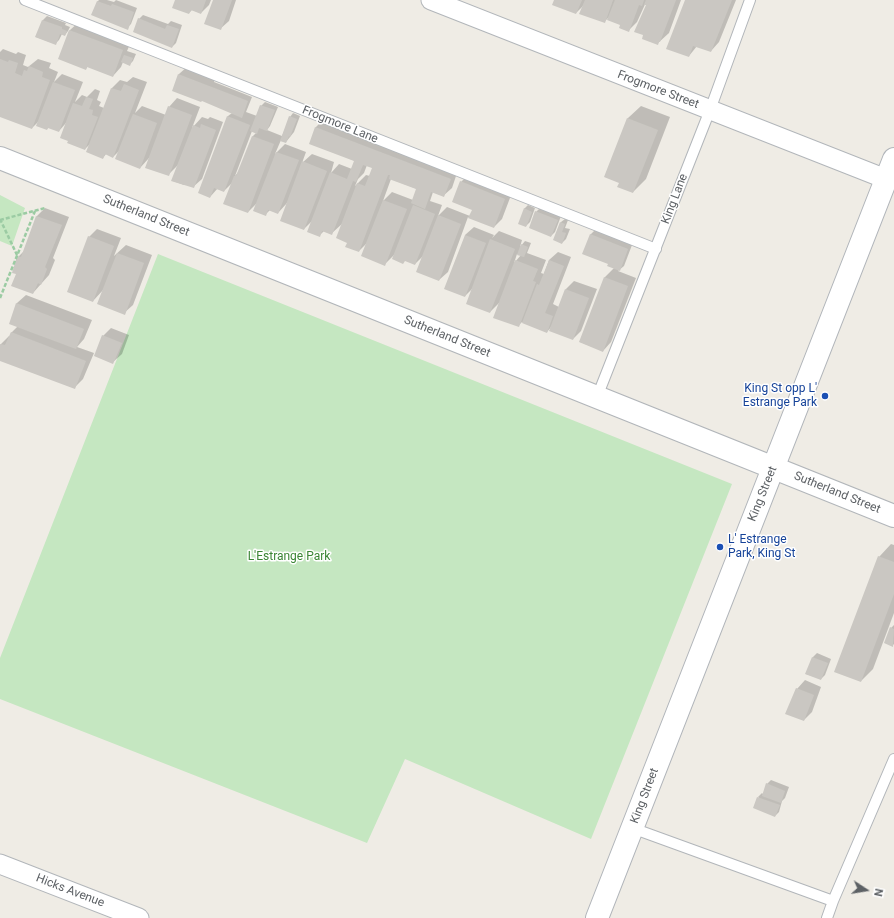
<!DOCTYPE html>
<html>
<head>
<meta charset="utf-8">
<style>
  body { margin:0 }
  #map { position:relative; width:894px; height:918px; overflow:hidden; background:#efece5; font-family:Roboto,sans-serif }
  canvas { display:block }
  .north { position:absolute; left:846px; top:870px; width:40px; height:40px; -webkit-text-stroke:3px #fff; paint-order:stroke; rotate:102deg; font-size:11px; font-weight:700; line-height:16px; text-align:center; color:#5d6165 }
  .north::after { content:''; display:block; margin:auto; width:14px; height:18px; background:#5d6165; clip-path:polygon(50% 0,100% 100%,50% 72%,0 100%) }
</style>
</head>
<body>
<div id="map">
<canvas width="894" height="918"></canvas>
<div class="north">N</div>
</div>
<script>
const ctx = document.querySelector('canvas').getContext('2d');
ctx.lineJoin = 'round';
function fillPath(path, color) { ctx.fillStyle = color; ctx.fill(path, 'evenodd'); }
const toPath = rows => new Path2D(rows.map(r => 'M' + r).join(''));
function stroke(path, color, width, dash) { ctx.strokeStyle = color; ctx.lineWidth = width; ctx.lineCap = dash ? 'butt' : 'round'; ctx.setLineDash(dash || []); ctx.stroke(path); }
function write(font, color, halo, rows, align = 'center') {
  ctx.font = font + ' Roboto,sans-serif'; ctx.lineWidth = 3; ctx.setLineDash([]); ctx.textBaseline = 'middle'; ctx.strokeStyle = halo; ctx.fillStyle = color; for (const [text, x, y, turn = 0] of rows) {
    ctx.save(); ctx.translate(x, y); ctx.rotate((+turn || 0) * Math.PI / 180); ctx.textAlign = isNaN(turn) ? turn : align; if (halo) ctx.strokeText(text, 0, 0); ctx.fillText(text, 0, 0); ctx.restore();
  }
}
fillPath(toPath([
  [0,195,25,208,12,246,0,241],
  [158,254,732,484,591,839,405,759,367,843,0,699,0,658]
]), '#c5e7c1');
fillPath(toPath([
  [99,0,107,0,114,2,116,0,137,8,131,24,127,28,97,2],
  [177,0,211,0,209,5,201,13,192,10,189,13],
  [214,0,236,0,229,21,220,29],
  [555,0,647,0,637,22,629,30,610,16,604,22,583,6,576,13],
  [648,0,681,0,669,33,658,43],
  [686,0,736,0,719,42,711,51,697,46,689,56],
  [143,15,168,24,171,21,182,25,176,43,172,47,139,19],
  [47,16,66,23,65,25,70,27,68,31,65,35,62,34,59,40,55,44,36,37,43,20],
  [79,22,131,42,127,51,136,54,133,61,129,65,123,62,121,67,113,76,88,66,86,69,59,58,70,30],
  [3,49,16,54,18,52,26,55,23,65,28,67,38,59,51,63,49,68,58,72,54,82,62,74,83,82,75,102,82,95,87,97,95,89,100,91,97,100,101,102,99,106,104,108,112,88,120,80,127,82,133,77,147,82,135,113,142,106,166,115,169,107,177,98,200,107,192,128,202,117,208,119,210,117,223,122,202,179,193,187,185,184,184,185,173,181,179,164,169,174,149,158,140,168,120,150,113,157,106,154,103,158,91,143,85,149,66,123,59,131,49,127,47,129,39,121,32,128,0,116,0,52],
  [188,66,216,77,214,82,252,97,246,112,257,116,261,106,265,102,278,107,270,126,267,130,282,136,290,117,293,113,300,116,294,132,286,142,281,140,275,154,285,144,306,152,302,163,312,154,334,162,331,173,339,164,352,169,355,161,310,143,316,127,324,119,458,170,452,188,443,196,433,192,430,201,442,205,438,216,447,207,470,216,475,205,461,182,465,178,513,190,502,219,494,227,468,217,448,272,439,280,424,255,415,264,395,254,385,264,367,243,359,251,348,242,343,223,331,234,324,231,320,235,312,221,304,229,287,203,278,213,270,210,266,214,258,202,248,212,232,183,224,191,218,188,210,197,199,192,228,116,232,113,202,100,173,90,179,74],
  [252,131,257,132,253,136,239,171,235,176],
  [367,165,373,168,370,176,366,175,355,186,358,179,364,173],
  [391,179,417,189,413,200,392,192,383,201],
  [641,106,670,117,646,179,633,192,620,182,605,176,628,118],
  [528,205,535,208,530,222,526,226,524,209],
  [45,208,69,217,53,258,55,260,49,275,33,293,18,257,25,250,37,216],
  [540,208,561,216,555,232,551,236,536,212],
  [565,219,568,220,565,228,570,229,566,239,562,243,561,222],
  [599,226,623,236,621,241,632,245,624,266,618,271,636,278,611,342,603,351,580,342,605,277,614,268,609,263,590,235],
  [474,227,494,235,492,238,499,231,522,240,520,247,525,241,531,243,527,253,546,260,541,273,544,274,549,260,558,252,571,257,553,304,559,307,566,289,574,281,597,289,581,331,573,339,552,326,547,332,522,322,518,326,500,302,490,312,472,289,465,296,465,235],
  [517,254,521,255,514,263],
  [97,229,121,238,114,256,126,245,152,255,133,305,124,313,104,289,93,301,89,237],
  [26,295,92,320,84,339,77,347,94,353,83,379,74,388,0,360,0,345,9,336,10,336,11,333,18,326,10,323,17,303],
  [111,328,129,335,122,354,113,362,103,336],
  [891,544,894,545,894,613,873,669,861,681,879,557],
  [894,625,894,644,893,645,891,628],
  [817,653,831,659,825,675,821,679,806,674,813,657],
  [805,680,821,687,812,712,804,720,797,689],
  [771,780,789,787,785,798,782,801,779,812,775,816,758,797,762,793,763,794,767,784]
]), '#0003');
fillPath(toPath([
  [175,0,206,0,201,14,191,10,189,14,172,8],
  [213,0,232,0,221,30,204,24],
  [554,0,582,0,576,14,552,5],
  [585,0,613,0,605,23,579,14],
  [615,0,644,0,642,6,639,5,629,32,619,28,620,25,607,20],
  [646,0,676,0,660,42,659,42,658,45,642,39,643,35,634,32,646,5,644,5],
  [685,0,732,0,711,52,693,46,689,57,666,49],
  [97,1,111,6,112,4,134,12,128,30,91,15],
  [138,18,165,29,167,25,179,29,172,48,133,32],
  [42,20,62,27,62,29,67,31,65,36,60,34,56,45,35,37],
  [69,30,123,50,113,77,87,67,86,70,58,59],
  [124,55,133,58,130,66,121,62],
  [0,59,8,62,9,60,18,63,15,73,22,76,24,70,27,71,29,66,43,72,42,77,50,80,32,129,0,117],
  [178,74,248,101,242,118,202,101,201,102,172,91],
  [53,82,75,90,59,132,48,128,47,130,36,126],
  [124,84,139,90,113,158,105,154,103,159,86,152,111,88,121,91],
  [86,97,93,99,89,109,93,110,92,115,98,117,85,150,67,143,68,141,60,138,73,103,82,106],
  [260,105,275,110,267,131,259,128,257,134,250,131],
  [168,106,192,115,169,176,145,168],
  [133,114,157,123,140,169,115,159],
  [227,116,250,125,224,192,214,188,210,198,198,193],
  [289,116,297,119,290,137,289,136,286,143,280,141],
  [627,118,658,130,633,193,617,187,619,183,604,177],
  [201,124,216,130,194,188,171,181,193,125,200,128],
  [315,127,451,179,444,197,431,192,425,209,411,203,416,189,389,179,390,175,388,175,359,252,345,247,347,243,336,238,357,183,365,186,372,168,363,165,356,182,353,181,332,235,322,231,320,237,307,232,330,172,347,179,354,161,309,144],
  [252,136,274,144,248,213,223,204,234,176,236,176],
  [276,152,299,160,278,214,268,210,266,216,253,211],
  [302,161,327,171,304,230,280,221],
  [460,181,505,199,494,228,468,218,472,210,452,202],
  [383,200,407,209,385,266,361,256],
  [413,205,435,214,415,265,405,261,403,264,392,259],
  [524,208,532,212,526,227,518,224],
  [535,211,558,220,551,237,529,228],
  [438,215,461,224,439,281,416,272],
  [36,216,62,225,45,267,47,269,41,285,38,283,33,294,11,286,16,274,12,273,17,256,21,257],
  [560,222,565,224,562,232,566,233,562,244,553,240],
  [590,234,628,249,620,271,607,266,608,264,582,254],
  [465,235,486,243,465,297,444,289],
  [88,236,114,246,93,302,67,292],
  [490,239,515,249,490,313,466,304],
  [521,244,528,247,524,257,517,255],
  [117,253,144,263,125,315,97,304],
  [515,260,538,269,533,281,536,282,519,327,493,318],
  [549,260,564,266,545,313,553,316,547,333,522,323,537,284,539,285],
  [604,277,628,286,603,352,579,342],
  [565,289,589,298,573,340,549,331],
  [16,303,84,329,76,349,9,324],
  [11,332,86,361,75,389,0,361,0,344,5,345],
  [102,335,122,343,113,364,94,356],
  [878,556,894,562,894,594,861,682,834,672],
  [890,627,894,629,893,647,884,643],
  [812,657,828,663,821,680,805,674],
  [796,688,814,695,804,721,785,714],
  [766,783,785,791,781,803,762,796],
  [757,797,780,805,775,817,753,808]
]), '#cac7c2');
const service = toPath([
  [25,0,656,249],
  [597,397,710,110,750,0],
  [632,828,833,901,894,759],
  [827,918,833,901]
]);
const minor = toPath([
  [431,0,886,179],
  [0,864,139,918]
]);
const tertiary = toPath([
  [0,158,894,516]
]);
const secondary = toPath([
  [597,918,894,159]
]);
stroke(service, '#b2b6ba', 12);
stroke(minor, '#b2b6ba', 21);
stroke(tertiary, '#b2b6ba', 24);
stroke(secondary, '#b1b5ba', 24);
stroke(toPath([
  [0,219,17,255],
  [0,220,45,208],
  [0,298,35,211]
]), '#9bcba3', 2.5, [4, 2]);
stroke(service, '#fff', 10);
stroke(minor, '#fff', 19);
stroke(tertiary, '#fff', 22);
stroke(secondary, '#fff', 22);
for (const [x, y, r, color] of [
  [825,396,4,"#1a4fb4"],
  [720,547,4,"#1a4fb4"]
]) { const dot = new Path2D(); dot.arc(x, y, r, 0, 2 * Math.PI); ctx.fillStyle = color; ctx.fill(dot); stroke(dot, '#fff', 1.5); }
write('12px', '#5d6165', '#fff', [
  ["Frogmore Street",658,90,21],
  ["Frogmore Lane",340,125,22],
  ["King Lane",675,199,-69],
  ["Sutherland Street",146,216,22],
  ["Sutherland Street",447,337,22],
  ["Sutherland Street",837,493,22],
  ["King Street",763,494,-68],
  ["King Street",645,796,-69],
  ["Hicks Avenue",70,891,21]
]);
write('12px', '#164399', '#fff', [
  ["King St opp L'",817,389],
  ["Estrange Park",817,403],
  ["L' Estrange",728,540,"left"],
  ["Park, King St",728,554,"left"]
], 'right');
write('12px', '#3a8534', '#fff', [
  ["L'Estrange Park",289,557]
]);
</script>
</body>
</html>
